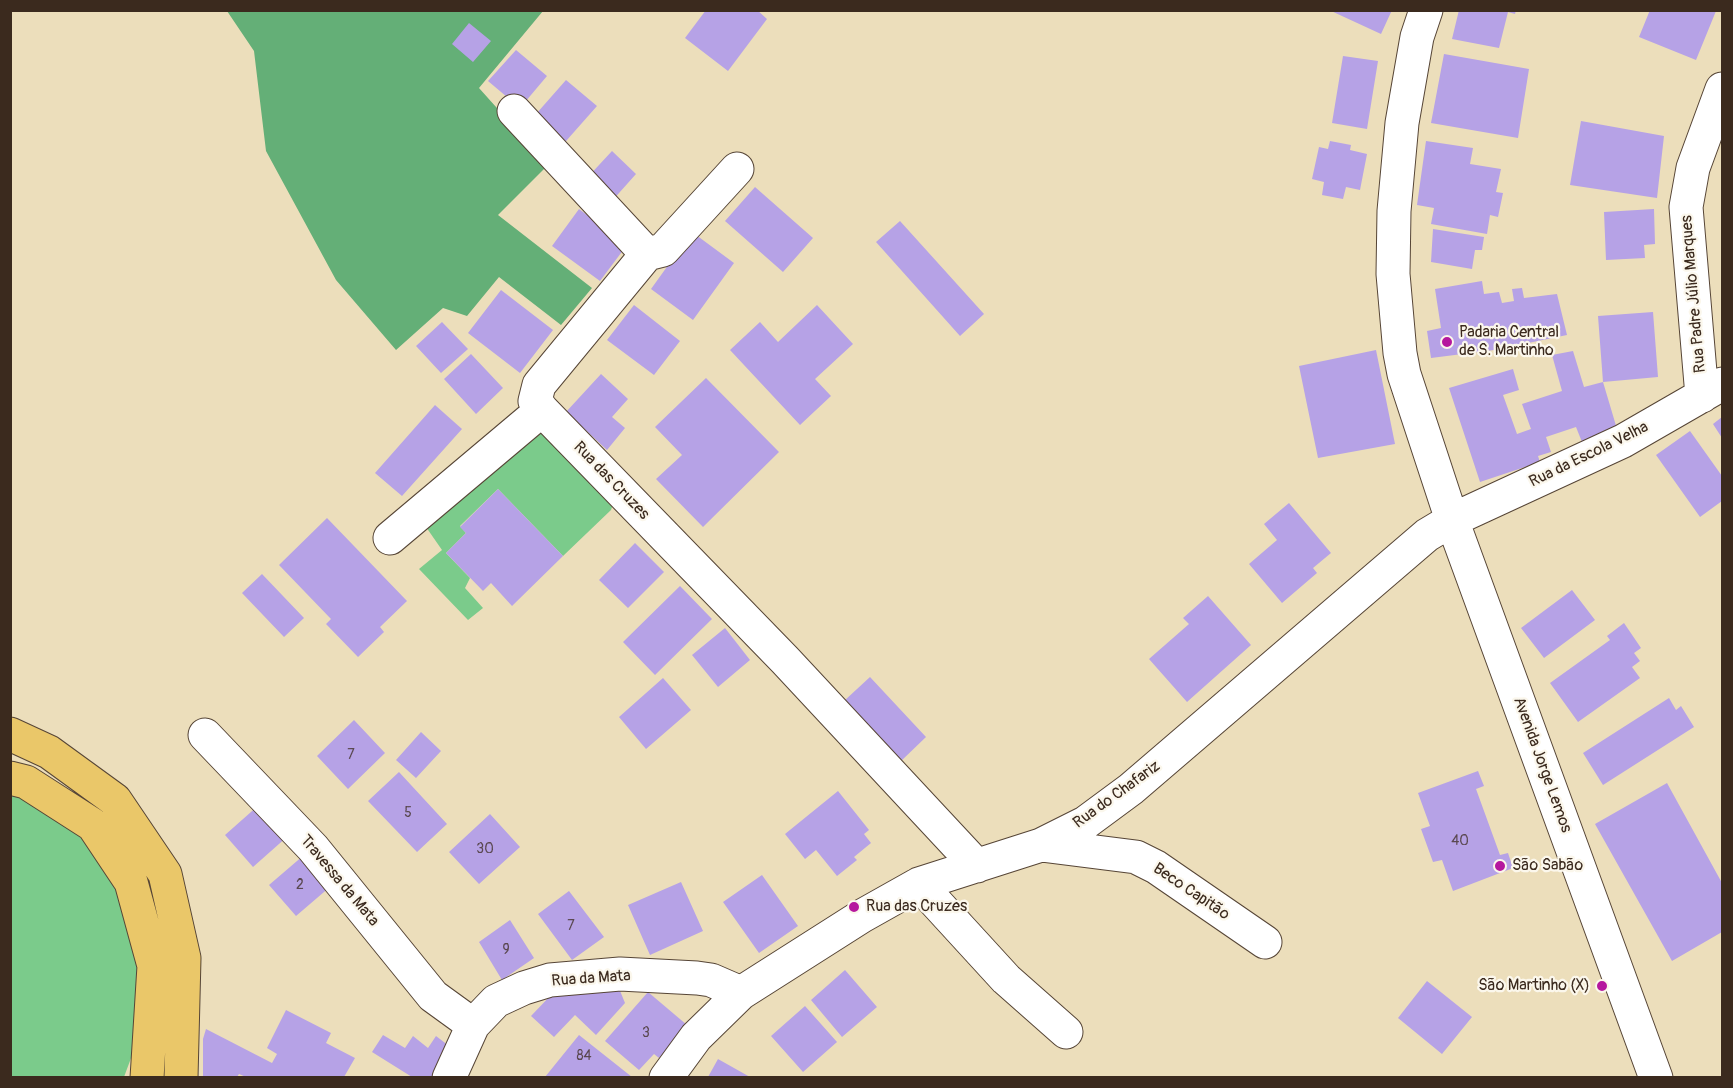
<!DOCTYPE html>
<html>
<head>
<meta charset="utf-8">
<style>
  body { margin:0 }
  #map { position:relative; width:1733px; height:1088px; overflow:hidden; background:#ecdebb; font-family:Pangolin,sans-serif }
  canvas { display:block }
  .frame { position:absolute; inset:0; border:12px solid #3b2a1e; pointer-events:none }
</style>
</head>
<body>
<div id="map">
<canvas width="1733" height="1088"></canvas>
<div class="frame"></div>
</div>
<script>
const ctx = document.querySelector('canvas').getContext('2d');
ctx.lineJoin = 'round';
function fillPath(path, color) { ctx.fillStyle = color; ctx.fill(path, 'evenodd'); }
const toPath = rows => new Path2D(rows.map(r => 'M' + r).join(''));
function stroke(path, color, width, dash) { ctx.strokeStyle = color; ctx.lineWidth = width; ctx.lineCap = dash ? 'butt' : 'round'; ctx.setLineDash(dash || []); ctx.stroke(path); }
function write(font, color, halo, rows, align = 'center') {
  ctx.font = font + ' Pangolin,sans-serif'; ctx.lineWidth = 4.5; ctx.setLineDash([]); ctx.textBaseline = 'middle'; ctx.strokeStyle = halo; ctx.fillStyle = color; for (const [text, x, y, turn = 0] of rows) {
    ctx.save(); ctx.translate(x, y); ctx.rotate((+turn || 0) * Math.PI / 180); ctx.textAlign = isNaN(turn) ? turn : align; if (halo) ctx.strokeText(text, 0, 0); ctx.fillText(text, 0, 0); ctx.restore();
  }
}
fillPath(toPath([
  [545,430,614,501,611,510,563,556,498,489,460,526,466,533,446,553,470,578,465,588,483,608,468,620,419,569,442,550,426,527],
  [10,792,29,800,68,826,88,844,115,888,126,916,141,975,134,1050,124,1077,11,1077]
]), '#7bcb8b');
fillPath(toPath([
  [227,11,543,11,479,88,548,165,498,215,592,288,561,325,499,277,467,316,443,308,396,350,336,280,266,151,254,51]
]), '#64af77');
fillPath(toPath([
  [706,10,757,10,767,19,728,71,685,38],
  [1329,10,1392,10,1381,34],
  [1459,10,1516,10,1515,14,1508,12,1499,48,1452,39],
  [1650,10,1716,11,1696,60,1639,37],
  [469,23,491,41,473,62,452,44],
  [516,50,547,76,520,108,488,81],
  [1444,54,1529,69,1518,138,1431,123],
  [1343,56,1378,61,1367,129,1332,123],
  [566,80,597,106,559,149,529,122],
  [1581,121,1664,136,1657,198,1570,185],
  [1330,141,1351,145,1350,150,1367,154,1360,190,1346,187,1343,199,1322,195,1324,182,1312,179,1319,147,1328,149],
  [1426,141,1473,148,1470,164,1501,169,1496,192,1503,193,1498,217,1490,215,1487,234,1431,224,1434,208,1417,205],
  [612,151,636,174,611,202,586,179],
  [755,187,813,238,783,272,725,221],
  [579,209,627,245,600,281,552,246],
  [1654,209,1655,244,1644,245,1645,258,1606,260,1604,212],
  [900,221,984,314,960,336,876,242],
  [1433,229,1484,237,1482,250,1475,250,1472,269,1431,262],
  [692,232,734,263,693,320,651,289],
  [1482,281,1484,294,1499,292,1502,303,1514,301,1512,289,1522,288,1524,298,1557,294,1567,335,1494,350,1431,358,1427,331,1441,328,1435,289],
  [501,290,553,330,520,373,468,333],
  [634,305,680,341,654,375,607,340],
  [817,305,853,344,815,379,831,396,800,425,730,350,760,322,778,342],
  [1653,312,1658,377,1603,382,1598,316],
  [442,322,468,349,441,373,416,346],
  [1376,350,1395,444,1318,458,1299,366],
  [1573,351,1584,387,1603,382,1617,429,1582,442,1576,427,1546,437,1551,452,1538,456,1540,462,1480,482,1449,388,1513,369,1519,390,1503,395,1517,434,1531,429,1522,404,1562,391,1552,355],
  [471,354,503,388,476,414,444,379],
  [601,374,628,399,612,417,625,428,607,450,566,412],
  [706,378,779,452,703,527,656,479,682,455,655,427],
  [435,405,462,429,402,496,375,473],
  [1722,417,1722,438,1713,424],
  [1690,431,1722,476,1722,501,1700,517,1656,455],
  [498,489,563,556,512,606,491,583,483,591,446,553,466,533,460,527],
  [1289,503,1331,553,1313,568,1317,573,1282,603,1249,564,1277,540,1264,524],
  [327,518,407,601,380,627,384,632,358,657,326,624,331,619,279,565],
  [635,543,664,572,628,608,599,580],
  [262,574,304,618,284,637,242,593],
  [680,586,712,619,655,675,623,642],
  [1572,590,1595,620,1544,658,1521,628],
  [1208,596,1251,645,1187,702,1149,659,1189,624,1183,618],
  [1624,623,1641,648,1634,653,1640,661,1632,667,1640,678,1578,722,1550,683,1610,640,1607,636],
  [725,628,750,660,718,687,692,655],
  [870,677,926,737,900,762,844,701],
  [663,678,691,710,646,749,619,717],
  [1669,698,1676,710,1681,706,1694,727,1603,785,1583,753],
  [354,720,385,753,348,789,317,756],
  [421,732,441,751,416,778,396,760],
  [1478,771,1484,786,1476,789,1500,855,1508,853,1513,868,1453,891,1442,860,1433,862,1421,829,1430,826,1418,793],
  [399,772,447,824,417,852,368,801],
  [1667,783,1722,883,1722,932,1672,961,1595,824],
  [838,791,869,830,864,834,871,843,854,857,857,860,837,876,816,850,805,859,785,834],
  [260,804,288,836,253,867,225,835],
  [490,814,520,847,479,884,449,852],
  [304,855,331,886,296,916,269,885],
  [762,875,798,926,759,953,723,902],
  [681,882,703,931,650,955,628,905],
  [569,891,604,937,572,960,538,914],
  [510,920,534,958,502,980,479,942],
  [845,970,877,1007,842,1037,811,1000],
  [616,981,625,1003,596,1035,575,1015,554,1037,531,1016,552,994],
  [1427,981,1472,1017,1442,1054,1398,1018],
  [648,992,687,1025,659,1058,654,1054,639,1070,605,1041],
  [805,1006,837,1042,803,1072,771,1036],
  [286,1010,331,1033,326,1043,355,1058,344,1077,246,1077,239,1074,237,1077,203,1077,203,1039,206,1029,272,1063,277,1054,267,1048],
  [383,1035,405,1048,413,1036,428,1048,436,1036,453,1049,440,1077,412,1077,372,1052],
  [579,1035,632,1077,545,1077],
  [718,1059,750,1077,708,1077]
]), '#b6a2e6');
const minor = toPath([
  [1426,10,1417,37,1402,123,1394,211,1393,274,1400,353,1404,374,1452,520,1656,1078],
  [514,111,647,254],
  [1702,396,1686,207,1693,168,1722,89],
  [542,410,785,660,977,866],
  [390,538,542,410,535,401,539,385,647,254,663,250,737,169],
  [205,735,313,848,433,996,473,1025],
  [1041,845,1136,857,1156,867,1265,942],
  [919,884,1006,979,1066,1032],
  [449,1078,473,1025,496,1001,524,988,550,980,620,974,697,978,711,980,741,993],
  [666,1078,696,1037,741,993,862,916,919,884,1041,845,1085,823,1131,789,1427,535,1452,520,1623,441,1722,384]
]);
const highway = toPath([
  [10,734,49,752,115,800,165,874,184,958,181,1078],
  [10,778,26,782,93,825,131,882,154,966,147,1078]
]);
stroke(minor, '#564536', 35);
stroke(highway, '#564536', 35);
stroke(minor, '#fff', 33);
stroke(highway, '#eac769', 33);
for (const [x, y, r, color] of [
  [1447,342,6,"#b5179e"],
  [1500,866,6,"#b5179e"],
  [854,907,6,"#b5179e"],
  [1602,986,6,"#b5179e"]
]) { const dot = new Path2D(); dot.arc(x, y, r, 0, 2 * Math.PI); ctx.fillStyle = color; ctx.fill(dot); stroke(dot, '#fbf7ec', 2); }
write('14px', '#5a4850', null, [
  ["7",351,755],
  ["5",408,813],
  ["40",1460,841],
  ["30",485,849],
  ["2",300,885],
  ["7",571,926],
  ["9",506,950],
  ["3",646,1033],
  ["84",584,1056]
]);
write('16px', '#3b2a1e', '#fbf7ec', [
  ["Rua Padre Júlio Marques",1694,294,-95],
  ["Rua da Escola Velha",1589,455,-26],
  ["Rua das Cruzes",611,481,46],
  ["Avenida Jorge Lemos",1542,765,70],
  ["Rua do Chafariz",1117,795,-36],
  ["Travessa da Mata",339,881,50],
  ["Beco Capitão",1191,892,34],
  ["Rua da Mata",591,979,-4]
]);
write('16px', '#3b2a1e', '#fbf7ec', [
  ["Padaria Central",1459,333],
  ["de S. Martinho",1459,351],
  ["São Sabão",1512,866],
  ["Rua das Cruzes",866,907],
  ["São Martinho (X)",1590,986,"right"]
], 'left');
</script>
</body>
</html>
